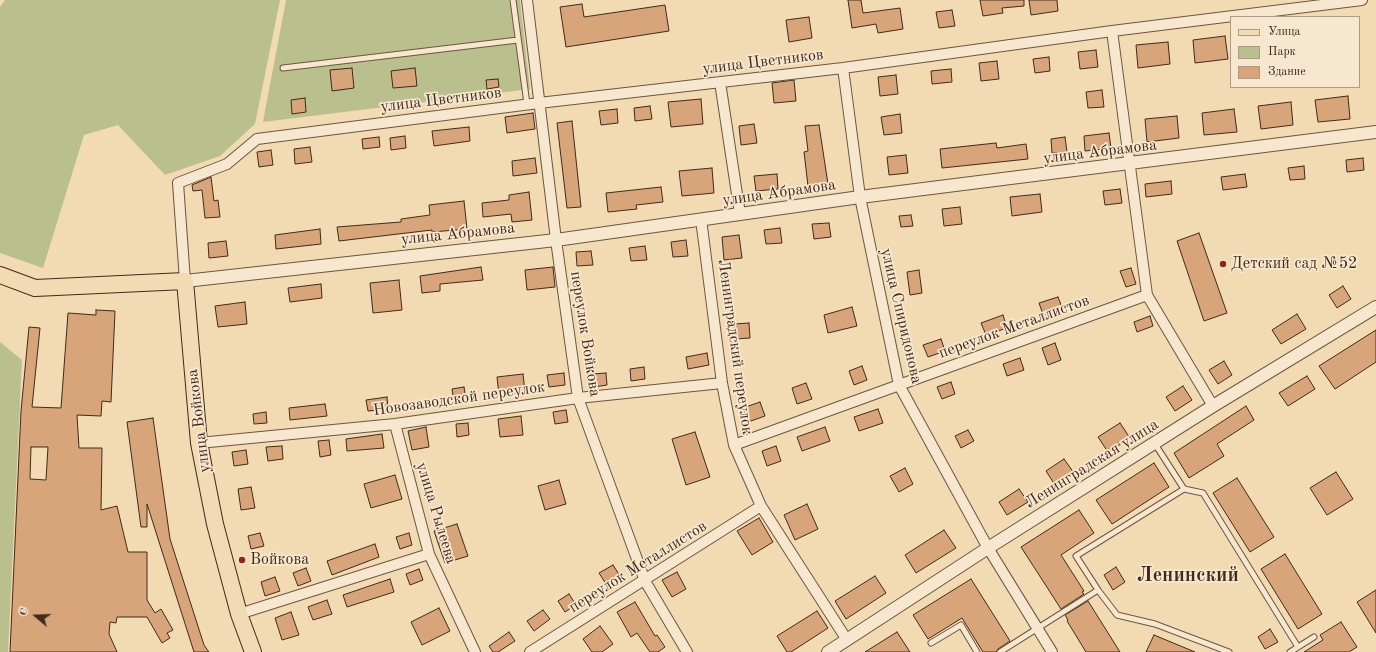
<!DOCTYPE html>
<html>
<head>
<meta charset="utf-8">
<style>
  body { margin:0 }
  #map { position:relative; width:1376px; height:652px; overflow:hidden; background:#f2dab3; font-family:"Old Standard TT",serif }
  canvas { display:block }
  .legend { position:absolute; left:1230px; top:16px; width:130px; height:72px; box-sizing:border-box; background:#f7e7ce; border:1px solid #ae9b86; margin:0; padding:5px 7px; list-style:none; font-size:12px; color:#402a1b }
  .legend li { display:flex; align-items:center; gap:8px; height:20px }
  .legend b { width:20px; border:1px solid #ae9b86 }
  .north { position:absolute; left:16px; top:596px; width:40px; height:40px; -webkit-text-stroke:3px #f7e7ce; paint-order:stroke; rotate:289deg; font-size:11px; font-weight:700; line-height:16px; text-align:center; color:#402a1b }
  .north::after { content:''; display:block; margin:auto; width:14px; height:18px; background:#402a1b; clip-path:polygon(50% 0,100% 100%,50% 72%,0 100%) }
</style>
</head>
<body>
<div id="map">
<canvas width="1376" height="652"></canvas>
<ul class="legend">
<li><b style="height:5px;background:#f2dab3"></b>Улица</li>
<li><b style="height:11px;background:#b9c08e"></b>Парк</li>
<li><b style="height:11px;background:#d8a57a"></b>Здание</li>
</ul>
<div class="north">С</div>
</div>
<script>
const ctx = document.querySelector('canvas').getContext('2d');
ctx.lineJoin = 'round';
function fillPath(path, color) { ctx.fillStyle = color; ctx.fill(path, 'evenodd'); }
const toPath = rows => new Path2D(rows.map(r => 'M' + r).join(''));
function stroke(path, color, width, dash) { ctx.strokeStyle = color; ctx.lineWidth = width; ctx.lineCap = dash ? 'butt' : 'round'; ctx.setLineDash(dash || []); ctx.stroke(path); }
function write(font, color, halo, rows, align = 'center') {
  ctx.font = font + ' "Old Standard TT",serif'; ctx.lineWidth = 3.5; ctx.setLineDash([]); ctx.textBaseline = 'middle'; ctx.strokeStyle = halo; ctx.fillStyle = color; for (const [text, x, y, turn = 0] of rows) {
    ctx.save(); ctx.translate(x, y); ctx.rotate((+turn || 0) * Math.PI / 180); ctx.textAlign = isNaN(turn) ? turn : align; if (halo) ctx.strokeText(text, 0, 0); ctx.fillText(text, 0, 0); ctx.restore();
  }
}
fillPath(toPath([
  [5,0,280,0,255,124,220,156,165,175,118,125,84,135,43,268,0,253,0,7],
  [286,0,520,0,530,89,263,122],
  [0,342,22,360,8,652,0,652]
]), '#b9c08e');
const building = toPath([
  [848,0,861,0,863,13,900,8,903,29,878,33,876,24,852,28,848,0],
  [980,0,1024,0,1024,6,1002,8,1003,13,983,16,980,0],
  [1029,0,1057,0,1058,11,1031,15,1029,0],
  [582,4,584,17,665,5,669,31,566,47,560,7,582,4],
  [952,10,955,26,939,28,936,12,952,10],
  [809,17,812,38,789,42,786,20,809,17],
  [1225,36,1228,59,1195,63,1193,40,1225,36],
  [1168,42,1170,64,1138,68,1136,45,1168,42],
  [1096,50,1098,67,1080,69,1078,52,1096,50],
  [1049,57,1050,71,1035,73,1033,59,1049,57],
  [997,61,999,79,981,81,979,63,997,61],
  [352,68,354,88,332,91,330,70,352,68],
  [415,68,417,86,393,88,391,71,415,68],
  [951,69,952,82,932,84,931,71,951,69],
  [896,75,898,94,880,96,878,77,896,75],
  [498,79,499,87,487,89,486,80,498,79],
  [794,80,796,101,774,103,772,83,794,80],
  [1102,90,1104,107,1088,108,1086,92,1102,90],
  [1348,96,1350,119,1318,122,1315,100,1348,96],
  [305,98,306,112,292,114,291,100,305,98],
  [701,99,703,124,671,127,668,102,701,99],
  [1291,102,1293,125,1261,129,1258,106,1291,102],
  [650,106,652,119,635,121,634,108,650,106],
  [617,109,618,123,601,125,599,111,617,109],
  [1234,109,1237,132,1204,135,1202,113,1234,109],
  [533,113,535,129,507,133,505,117,533,113],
  [900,114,902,133,884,135,881,117,900,114],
  [1177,116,1179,138,1147,142,1145,119,1177,116],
  [572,121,581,207,567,208,557,123,572,121],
  [754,124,757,143,741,145,739,126,754,124],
  [819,125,828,184,808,186,804,152,808,151,805,126,819,125],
  [469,127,470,141,434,146,432,131,469,127],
  [1109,133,1111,148,1085,151,1084,136,1109,133],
  [405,136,406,148,391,150,390,138,405,136],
  [379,137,380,147,363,149,362,139,379,137],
  [1065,137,1067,152,1052,153,1051,139,1065,137],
  [996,143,997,148,1026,144,1028,159,942,168,940,149,996,143],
  [310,147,312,162,295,164,294,149,310,147],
  [271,150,273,165,259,167,257,152,271,150],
  [906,155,908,173,889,175,887,157,906,155],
  [535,158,537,173,513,176,512,161,535,158],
  [1363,158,1364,170,1347,172,1346,160,1363,158],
  [1304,166,1305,179,1290,180,1288,168,1304,166],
  [712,168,714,193,682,196,679,171,712,168],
  [777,174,778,189,756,191,754,176,777,174],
  [1245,174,1247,187,1223,190,1221,177,1245,174],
  [211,177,214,201,218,200,220,217,205,218,202,190,193,191,192,185,211,177],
  [1171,181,1172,194,1146,197,1145,184,1171,181],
  [661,187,663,202,636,205,637,209,608,212,606,193,661,187],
  [1120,189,1122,203,1105,205,1103,191,1120,189],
  [529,192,532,220,512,222,511,214,483,217,482,203,509,200,509,195,529,192],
  [1040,194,1042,212,1012,216,1010,197,1040,194],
  [464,201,467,229,432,232,432,230,339,241,337,227,401,222,401,219,430,215,429,205,464,201],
  [960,207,962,224,944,226,942,209,960,207],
  [911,215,913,226,901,227,899,216,911,215],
  [829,223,831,237,814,239,812,224,829,223],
  [780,228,782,243,766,244,764,230,780,228],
  [320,229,321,244,276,249,275,235,320,229],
  [1199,233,1227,313,1204,321,1177,241,1199,233],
  [739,235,742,258,724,260,722,237,739,235],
  [686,240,688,256,673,257,671,242,686,240],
  [226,241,228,256,209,258,208,243,226,241],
  [645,246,647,260,631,261,629,248,645,246],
  [591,251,593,265,577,266,576,252,591,251],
  [481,267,483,280,440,284,440,291,422,293,420,276,481,267],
  [553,267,555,287,527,290,525,270,553,267],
  [1131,268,1136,284,1126,287,1120,271,1131,268],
  [919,270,922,293,910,295,907,272,919,270],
  [399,280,402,310,373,313,370,283,399,280],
  [321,284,322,298,290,302,288,288,321,284],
  [1343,286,1351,299,1337,308,1329,295,1343,286],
  [1058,297,1063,310,1044,317,1039,303,1058,297],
  [245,302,247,324,218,327,215,306,245,302],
  [852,307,857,326,828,333,824,315,852,307],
  [96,310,115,311,111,402,102,401,101,416,77,415,79,448,102,448,101,510,117,506,128,552,147,552,147,600,155,613,161,609,173,630,167,633,170,638,162,643,147,617,117,617,116,623,110,622,109,634,117,652,10,652,21,411,29,327,40,328,32,407,61,408,68,313,96,315,96,310],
  [31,447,48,447,46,480,30,479,31,447],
  [1297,314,1306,329,1281,344,1272,330,1297,314],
  [1003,315,1007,328,986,335,981,323,1003,315],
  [1150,316,1153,326,1137,332,1134,322,1150,316],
  [749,323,750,338,735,339,734,324,749,323],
  [1376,330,1376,362,1335,389,1319,366,1376,330],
  [941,339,945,351,928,357,923,345,941,339],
  [1055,343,1061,360,1048,365,1042,348,1055,343],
  [707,353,709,365,688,369,686,357,707,353],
  [1020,358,1024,370,1007,376,1003,364,1020,358],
  [1224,361,1232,375,1218,384,1209,370,1224,361],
  [862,366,867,380,854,385,849,371,862,366],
  [644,367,645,379,631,381,630,369,644,367],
  [564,373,565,385,549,387,547,375,564,373],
  [606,373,607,385,594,387,593,374,606,373],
  [523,374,525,392,499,395,497,377,523,374],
  [1307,376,1315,389,1288,406,1279,393,1307,376],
  [951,382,955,394,942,399,937,387,951,382],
  [806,383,812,399,797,404,792,388,806,383],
  [1183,386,1192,400,1175,411,1166,397,1183,386],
  [464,387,466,400,454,401,452,389,464,387],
  [387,397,388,409,368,411,366,400,387,397],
  [760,402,765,416,748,422,743,408,760,402],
  [325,404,327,416,290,420,289,408,325,404],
  [1246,406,1254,420,1217,444,1224,456,1189,478,1174,453,1246,406],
  [878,409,883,423,859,431,854,417,878,409],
  [566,410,568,422,555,424,553,412,566,410],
  [266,412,267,423,254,424,253,414,266,412],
  [521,416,523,435,500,437,498,419,521,416],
  [153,418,170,539,204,645,209,652,194,652,147,504,147,527,141,527,127,422,153,418],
  [468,423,469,435,457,437,456,424,468,423],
  [1120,423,1130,438,1108,452,1098,437,1120,423],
  [426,427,429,447,412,450,408,431,426,427],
  [825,427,830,441,802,451,797,437,825,427],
  [968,430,974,441,961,448,955,436,968,430],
  [695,432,710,477,686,485,672,439,695,432],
  [382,434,384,448,347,451,346,439,382,434],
  [329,440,331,455,320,457,318,441,329,440],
  [282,446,283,459,268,461,266,447,282,446],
  [776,446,781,461,767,466,762,451,776,446],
  [246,450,248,464,234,466,232,452,246,450],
  [1064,459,1074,473,1055,485,1046,471,1064,459],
  [1154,463,1169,487,1112,524,1096,500,1154,463],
  [905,468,913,484,899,492,890,476,905,468],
  [1336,472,1353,499,1327,515,1310,488,1336,472],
  [395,475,402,499,371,508,364,484,395,475],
  [1237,478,1274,537,1250,552,1213,493,1237,478],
  [559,480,566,504,545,510,538,486,559,480],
  [251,487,255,508,241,510,238,489,251,487],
  [1019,489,1028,502,1007,515,999,502,1019,489],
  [807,504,818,529,795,540,784,515,807,504],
  [1079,510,1094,533,1061,555,1084,591,1082,592,1084,594,1061,609,1021,547,1079,510],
  [759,518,773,542,752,555,737,531,759,518],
  [457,524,468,556,445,563,434,531,457,524],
  [944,530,956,548,916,573,905,555,944,530],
  [260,533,264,546,251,549,248,536,260,533],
  [409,533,412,545,400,549,396,537,409,533],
  [375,544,379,557,332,575,327,561,375,544],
  [1285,554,1322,614,1298,629,1261,569,1285,554],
  [613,565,620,576,606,584,599,573,613,565],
  [1116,567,1125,582,1113,590,1104,575,1116,567],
  [306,568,311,581,298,586,293,573,306,568],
  [419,569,423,580,410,585,406,574,419,569],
  [677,572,686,589,672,597,662,580,677,572],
  [875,576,886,593,846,619,835,601,875,576],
  [275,577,280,591,265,596,261,582,275,577],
  [390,579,394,592,347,607,343,595,390,579],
  [971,579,1010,641,998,649,996,652,983,652,962,618,928,639,913,615,971,579],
  [1376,590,1376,633,1357,602,1376,590],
  [569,594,576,605,565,612,558,601,569,594],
  [327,600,332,614,313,620,308,607,327,600],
  [1088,601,1120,652,1086,652,1067,621,1068,620,1065,615,1088,601],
  [635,602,655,636,657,635,665,647,658,652,650,652,637,633,631,637,617,612,635,602],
  [439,608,450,631,422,645,411,622,439,608],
  [543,610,550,619,534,631,527,621,543,610],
  [817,611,828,628,791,652,787,652,777,636,817,611],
  [291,612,299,635,282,640,275,618,291,612],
  [1341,622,1357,647,1349,652,1304,652,1323,640,1320,635,1341,622],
  [600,626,613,644,602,652,592,652,583,639,600,626],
  [1270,629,1278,642,1265,649,1258,637,1270,629],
  [509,632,515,641,498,652,493,652,489,646,509,632],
  [897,632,910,652,865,652,897,632],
  [1154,635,1195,652,1146,652,1154,635]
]);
fillPath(building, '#d8a57a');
stroke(building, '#402a1b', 1);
const service = toPath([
  [513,0,527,104],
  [283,68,518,40],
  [1155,444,1184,489,1203,493,1298,647],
  [1098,590,1117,615,1155,624,1229,652],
  [931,643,961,625,977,652],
  [1000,652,1098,590,1076,556,1184,489],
  [1290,652,1314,637]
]);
const minor = toPath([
  [527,0,556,240,578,398,645,581,687,652],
  [1112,31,1147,295,1213,406],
  [843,68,860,197,899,385,988,548,1052,652],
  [720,82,740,214],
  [701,219,722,383,734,445,761,506,847,640],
  [185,281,178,183,227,164,257,139,539,103,843,68,1112,31,1362,0],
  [395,424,429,554,475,652],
  [199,443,395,424,578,398,722,383],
  [734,445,1147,295],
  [239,614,429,554],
  [530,652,761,506]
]);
const tertiary = toPath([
  [185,281,556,240,860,197,1376,132],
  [828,652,988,548,1213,406,1376,307]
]);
const primary = toPath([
  [0,275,35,288,185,281,199,443,215,524,239,614,253,652]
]);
stroke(service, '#6c5641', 7);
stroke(minor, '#6c5641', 12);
stroke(tertiary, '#6c5641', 14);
stroke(primary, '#402a1b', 18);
stroke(service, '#f7e7ce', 5);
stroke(minor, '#f7e7ce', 10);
stroke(tertiary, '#f7e7ce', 12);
stroke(primary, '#f2dab3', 16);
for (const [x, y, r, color] of [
  [1223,264,4,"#8f2418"],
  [242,560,4,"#8f2418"]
]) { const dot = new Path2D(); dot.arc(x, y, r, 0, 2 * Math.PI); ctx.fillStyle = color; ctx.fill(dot); stroke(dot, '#f7e7ce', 1.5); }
write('16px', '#402a1b', '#f7e7ce', [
  ["улица Цветников",763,62,-7],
  ["улица Цветников",441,100,-7],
  ["улица Абрамова",1100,152,-7],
  ["улица Абрамова",779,193,-8],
  ["улица Абрамова",458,234,-6],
  ["улица Спиридонова",901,316,77],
  ["переулок Металлистов",1014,327,-20],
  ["переулок Войкова",585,334,81],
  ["Ленинградский переулок",735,347,82],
  ["Новозаводской переулок",459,399,-8],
  ["улица Войкова",199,421,-97],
  ["Ленинградская улица",1092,464,-32],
  ["улица Рылеева",436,513,73],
  ["переулок Металлистов",638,567,-32]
]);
write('16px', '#402a1b', '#f7e7ce', [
  ["Детский сад №52",1231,264],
  ["Войкова",250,560]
], 'left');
write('bold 20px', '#402a1b', '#f7e7ce', [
  ["Ленинский",1188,576]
]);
</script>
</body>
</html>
